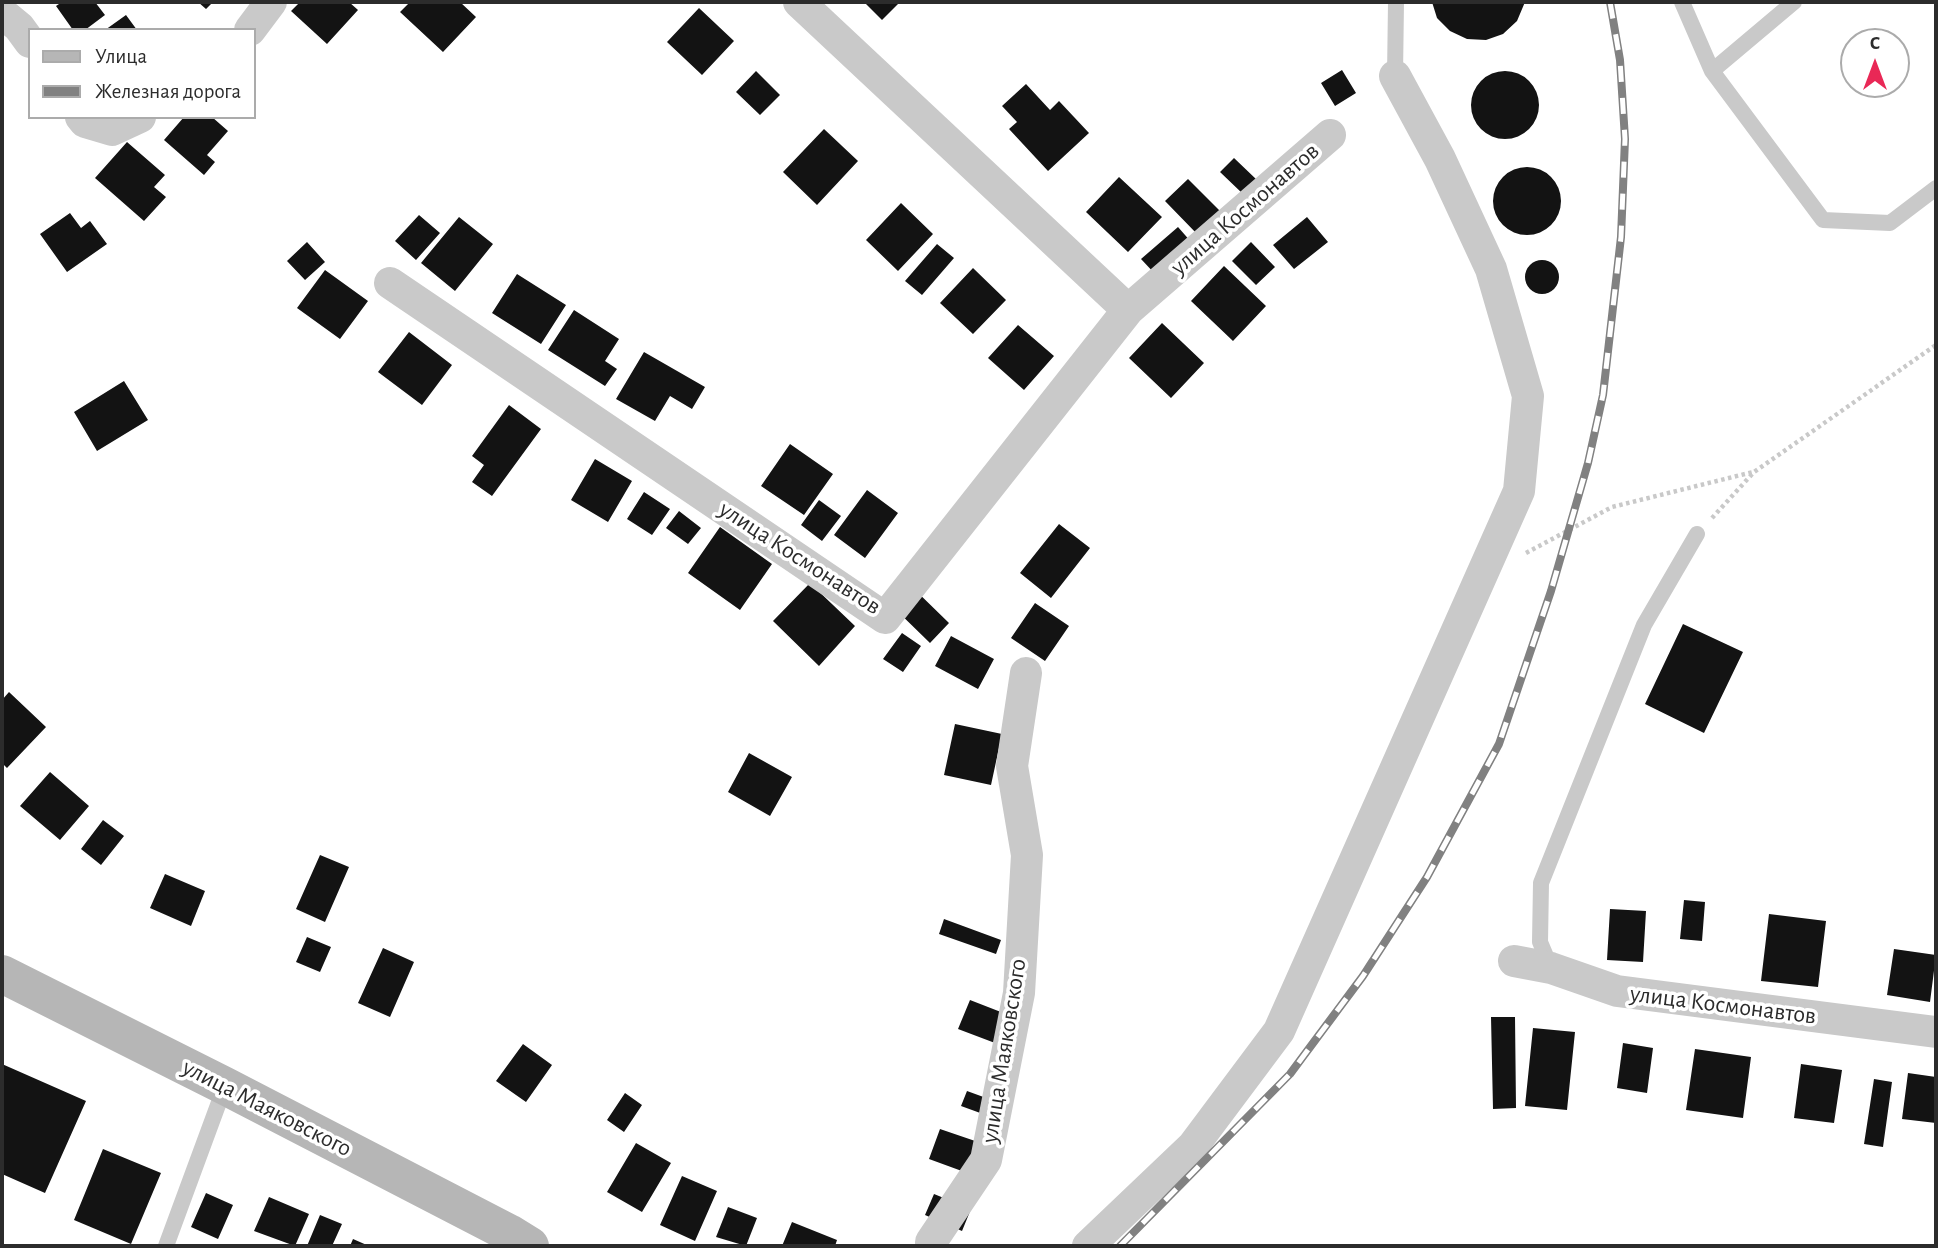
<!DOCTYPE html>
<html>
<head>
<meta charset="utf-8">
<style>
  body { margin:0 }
  #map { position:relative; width:1938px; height:1248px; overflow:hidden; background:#fff; font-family:"Alegreya Sans",sans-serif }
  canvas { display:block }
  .frame { position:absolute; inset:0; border:4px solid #2c2c2c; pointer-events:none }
  .legend { position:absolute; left:28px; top:28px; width:228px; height:91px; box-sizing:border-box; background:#fff; border:2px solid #ababab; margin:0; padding:9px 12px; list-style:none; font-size:21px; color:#2c2c2c }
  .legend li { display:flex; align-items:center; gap:14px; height:35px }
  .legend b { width:35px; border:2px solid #ababab }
  .north { position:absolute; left:1840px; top:28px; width:70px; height:70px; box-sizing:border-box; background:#fff; border:2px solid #ababab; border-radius:50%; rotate:0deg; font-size:19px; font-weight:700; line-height:28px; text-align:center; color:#2c2c2c }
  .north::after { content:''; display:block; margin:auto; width:24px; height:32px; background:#e92856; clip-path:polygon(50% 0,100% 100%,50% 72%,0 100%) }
</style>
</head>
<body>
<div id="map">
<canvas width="1938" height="1248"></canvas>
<div class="frame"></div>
<ul class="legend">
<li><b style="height:9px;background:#b6b6b6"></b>Улица</li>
<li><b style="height:9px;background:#818181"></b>Железная дорога</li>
</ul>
<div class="north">С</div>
</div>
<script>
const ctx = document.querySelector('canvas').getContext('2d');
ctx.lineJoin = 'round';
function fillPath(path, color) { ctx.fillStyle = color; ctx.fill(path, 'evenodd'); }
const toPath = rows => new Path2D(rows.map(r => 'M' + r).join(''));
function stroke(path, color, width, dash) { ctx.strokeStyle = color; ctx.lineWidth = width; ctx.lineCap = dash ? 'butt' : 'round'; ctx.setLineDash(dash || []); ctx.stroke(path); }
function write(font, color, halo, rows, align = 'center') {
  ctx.font = font + ' "Alegreya Sans",sans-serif'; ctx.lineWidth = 7; ctx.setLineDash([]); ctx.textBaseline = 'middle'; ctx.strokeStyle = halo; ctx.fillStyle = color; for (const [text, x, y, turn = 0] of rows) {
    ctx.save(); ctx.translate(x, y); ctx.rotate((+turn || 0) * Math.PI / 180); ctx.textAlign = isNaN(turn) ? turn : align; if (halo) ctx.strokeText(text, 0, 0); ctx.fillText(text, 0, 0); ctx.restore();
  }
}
fillPath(toPath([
  [62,2,95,2,105,15,85,30,73,30,56,6],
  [198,2,213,2,206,9],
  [300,2,349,2,358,10,327,44,291,11],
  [410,2,460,2,476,17,443,52,400,12],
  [864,2,900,2,882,20],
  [1432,2,1525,2,1517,21,1503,34,1486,40,1467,39,1450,31,1437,18],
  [699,8,734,41,702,75,667,42],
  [126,15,137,30,105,30],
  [1342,70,1356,93,1335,106,1321,83],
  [756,71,780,95,760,115,736,92],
  '1471 105a34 34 0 1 1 68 0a34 34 0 1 1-68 0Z',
  [1026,84,1050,110,1059,101,1089,133,1048,171,1009,129,1017,122,1002,106],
  [184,117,212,117,228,131,207,155,215,162,204,175,164,140],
  [824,129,858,161,817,205,783,172],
  [127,142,165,175,154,187,166,197,144,221,95,178],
  [1234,158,1257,180,1243,194,1220,172],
  '1493 201a34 34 0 1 1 68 0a34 34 0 1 1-68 0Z',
  [1119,177,1162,217,1128,252,1086,212],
  [1188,179,1221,212,1198,235,1165,201],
  [901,203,933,234,898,271,866,240],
  [70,213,81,228,90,221,107,244,67,272,40,234],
  [419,215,440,233,416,260,395,241],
  [459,217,493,244,455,291,421,263],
  [1307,217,1328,242,1294,269,1273,245],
  [1178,227,1192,243,1156,275,1141,259],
  [307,242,325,262,305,280,287,261],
  [1251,242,1275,267,1256,285,1232,261],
  [937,244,954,258,922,295,905,281],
  '1525 277a17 17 0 1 1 34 0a17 17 0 1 1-34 0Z',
  [1224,266,1266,306,1233,341,1191,301],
  [973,268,1006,300,973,334,940,303],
  [325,270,368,301,340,339,297,308],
  [517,274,566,305,541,344,492,313],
  [574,310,619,339,605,361,617,369,605,386,548,350],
  [1162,323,1204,363,1171,398,1129,358],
  [1018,325,1054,356,1024,390,988,358],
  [409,332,452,365,422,405,378,372],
  [644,352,705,387,692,409,670,396,655,421,616,399],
  [124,381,148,420,97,451,74,412],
  [509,405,541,429,492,496,472,482,484,465,472,456],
  [790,444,833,474,804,515,761,486],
  [595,459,632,481,608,522,571,500],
  [867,490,898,513,865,558,834,535],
  [644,492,670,509,652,535,627,519],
  [819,500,841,516,822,541,801,525],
  [679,511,701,528,688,544,666,528],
  [1059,524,1090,548,1051,598,1020,573],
  [720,527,772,564,740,610,688,573],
  [810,583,855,626,819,666,773,621],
  [909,584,949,623,930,643,890,604],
  [1035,603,1069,626,1045,661,1011,638],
  [1683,624,1743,652,1704,733,1645,704],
  [902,633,921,646,903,672,883,659],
  [951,636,994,659,978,689,935,666],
  [9,692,46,727,7,768,2,763,2,700],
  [955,724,1002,734,991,785,944,775],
  [749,753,792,777,770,816,728,792],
  [50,772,89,806,60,840,20,806],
  [103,820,124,836,101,865,81,849],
  [320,855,349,867,325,922,296,909],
  [165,874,205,891,191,926,150,908],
  [1684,900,1705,902,1702,941,1680,939],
  [1610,909,1646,911,1643,962,1607,960],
  [1769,914,1826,921,1818,987,1761,981],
  [944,919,1001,940,996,954,939,934],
  [307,937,331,947,320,972,296,962],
  [383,948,414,962,390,1017,358,1003],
  [1894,949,1936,955,1930,1002,1887,995],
  [970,1000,1006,1014,995,1043,958,1029],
  [1491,1017,1515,1017,1516,1108,1493,1109],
  [1533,1028,1575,1032,1567,1110,1525,1106],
  [1623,1043,1653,1048,1647,1093,1617,1088],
  [523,1044,552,1065,526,1102,496,1081],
  [1695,1049,1751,1057,1743,1118,1686,1110],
  [2,1064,86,1101,45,1193,2,1174],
  [1801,1064,1842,1070,1834,1123,1794,1118],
  [1908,1073,1936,1077,1936,1123,1902,1119],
  [1874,1079,1892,1082,1883,1147,1864,1144],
  [967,1091,989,1099,983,1114,961,1106],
  [625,1093,642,1105,624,1132,607,1120],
  [940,1129,981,1143,970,1174,929,1159],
  [636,1143,671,1163,642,1212,607,1192],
  [103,1149,161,1173,131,1244,74,1220],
  [682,1176,717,1191,695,1241,660,1225],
  [206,1193,233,1205,218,1239,191,1227],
  [934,1194,971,1209,962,1231,925,1215],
  [269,1197,309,1214,295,1246,254,1231],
  [728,1207,757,1218,746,1246,716,1237],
  [320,1215,342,1224,332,1246,307,1246],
  [792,1222,837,1240,835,1246,782,1246],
  [353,1239,369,1246,350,1246]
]), '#131313');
stroke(toPath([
  [1712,518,1754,472,1936,345],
  [1526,553,1612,507,1753,472]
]), '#c9c9c9', 4.5, [3.5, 3.5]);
stroke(toPath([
  [1682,2,1712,71,1823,220,1890,223,1936,188],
  [1712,71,1794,2],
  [1395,76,1396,2],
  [1551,968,1540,942,1541,883,1644,625,1697,534],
  [166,1246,225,1086]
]), '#c9c9c9', 16);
stroke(toPath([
  [799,2,1128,310],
  [2,13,19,27,30,42],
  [250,30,271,2],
  [81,117,85,122,112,130,140,117],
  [390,283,885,618,1128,310,1330,135],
  [1514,961,1551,968,1617,991,1936,1032],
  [931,1246,931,1242,986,1160,1019,993,1027,855,1012,766,1026,673],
  [1088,1246,1193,1146,1279,1031,1519,491,1528,396,1491,269,1440,159,1395,76]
]), '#c9c9c9', 32);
stroke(toPath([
  [2,974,225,1086,509,1233,530,1246]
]), '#b6b6b6', 38);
const rail = toPath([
  [1120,1246,1290,1074,1363,976,1427,877,1499,744,1551,591,1588,463,1603,395,1621,237,1625,139,1620,60,1610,2]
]);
stroke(rail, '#818181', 8);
stroke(rail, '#fff', 5, [16]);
write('24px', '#2c2c2c', '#fff', [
  ["улица Космонавтов",1245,209,-41],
  ["улица Космонавтов",800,558,33],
  ["улица Космонавтов",1723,1005,7],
  ["улица Маяковского",1004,1051,-81],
  ["улица Маяковского",267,1108,27]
]);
</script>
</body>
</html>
